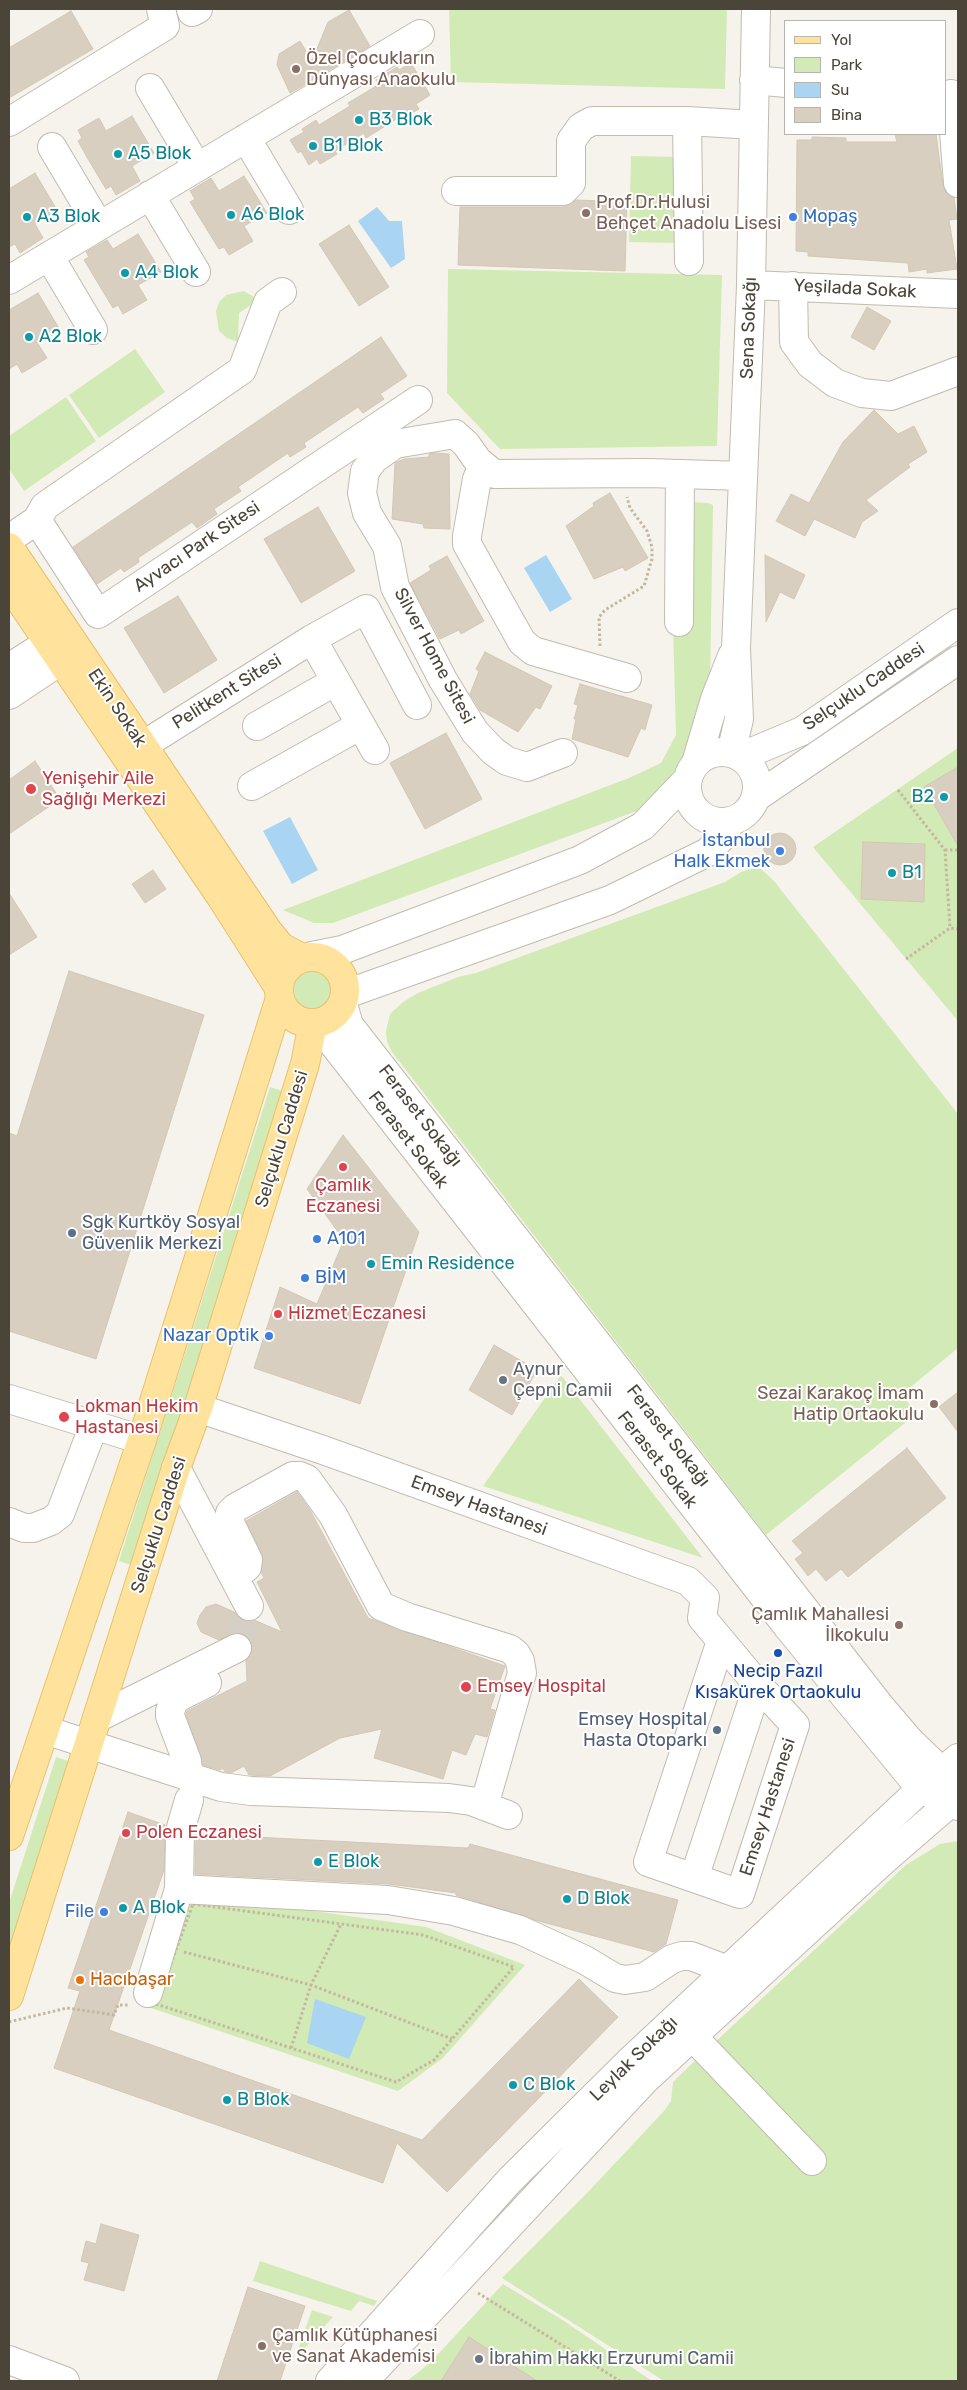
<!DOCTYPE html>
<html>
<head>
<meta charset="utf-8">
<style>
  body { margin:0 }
  #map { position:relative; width:967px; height:2390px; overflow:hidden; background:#f6f3ec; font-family:Rubik,sans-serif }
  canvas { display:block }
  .frame { position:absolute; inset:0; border:10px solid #4b4439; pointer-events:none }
  .legend { position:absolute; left:784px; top:20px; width:162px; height:115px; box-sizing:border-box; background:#fff; border:1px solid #b7b4b0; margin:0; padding:6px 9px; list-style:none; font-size:15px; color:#4b4439 }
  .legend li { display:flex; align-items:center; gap:10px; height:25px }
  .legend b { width:25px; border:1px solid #b7b4b0 }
</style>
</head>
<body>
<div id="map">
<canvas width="967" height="2390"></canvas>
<div class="frame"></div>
<ul class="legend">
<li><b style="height:6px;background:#ffe39c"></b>Yol</li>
<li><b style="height:14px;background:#d2eab5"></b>Park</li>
<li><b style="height:14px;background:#a9d4f2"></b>Su</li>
<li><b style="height:14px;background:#d8cfc1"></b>Bina</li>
</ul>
</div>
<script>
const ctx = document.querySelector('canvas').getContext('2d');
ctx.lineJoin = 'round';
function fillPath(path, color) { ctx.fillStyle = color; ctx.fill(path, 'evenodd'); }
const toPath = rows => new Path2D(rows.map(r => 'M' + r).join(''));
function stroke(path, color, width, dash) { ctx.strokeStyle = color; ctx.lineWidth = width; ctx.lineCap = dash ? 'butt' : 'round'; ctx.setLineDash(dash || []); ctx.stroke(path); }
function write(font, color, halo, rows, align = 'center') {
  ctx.font = font + ' Rubik,sans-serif'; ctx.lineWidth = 4; ctx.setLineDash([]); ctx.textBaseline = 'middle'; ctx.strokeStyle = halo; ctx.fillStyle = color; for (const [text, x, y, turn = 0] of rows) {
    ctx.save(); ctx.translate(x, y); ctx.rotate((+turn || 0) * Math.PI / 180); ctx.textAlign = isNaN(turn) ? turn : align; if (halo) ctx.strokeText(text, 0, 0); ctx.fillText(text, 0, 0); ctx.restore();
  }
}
fillPath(toPath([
  [449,9,727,9,725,89,451,82],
  [631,156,679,157,677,243,629,242],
  [448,269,722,275,717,446,500,449,447,393],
  [244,291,259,300,239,313,238,342,227,338,219,331,216,312,219,302,226,295],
  [135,349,165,392,99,438,69,395],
  [66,397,96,441,24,491,9,469,9,436],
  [672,501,708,503,713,505,710,683,707,741,664,801,333,923,314,923,283,910,629,778,661,763,676,735,672,592],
  [958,748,958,1021,813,847],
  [751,869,761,869,774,881,958,1114,958,1348,902,1394,916,1414,766,1535,392,1052,387,1042,386,1031,390,1014,403,1002,418,993,458,977,476,973,725,882,741,872],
  '294 990a19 19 0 1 1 38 0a19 19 0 1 1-38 0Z',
  [270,1087,286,1092,134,1566,119,1561],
  [561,1375,703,1558,483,1486],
  [56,1757,71,1762,9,1958,9,1903],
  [958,1841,958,2381,664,2381,502,2278,589,2191,664,2111,671,2101,673,2082,701,2055,906,1865,940,1844],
  [188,1893,426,1927,525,1965,443,2058,398,2091,148,2007],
  [260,2261,377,2301,374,2306,359,2301,351,2311,253,2281],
  [503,2284,564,2321,652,2381,407,2381,430,2363],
  [312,2310,333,2317,303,2350,299,2347]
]), '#d2eab5');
fillPath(toPath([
  [377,207,389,221,402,221,405,259,391,268,358,221],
  [546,555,572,599,550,612,524,568],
  [290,817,318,870,292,884,263,831],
  [315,1999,366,2017,349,2059,307,2043]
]), '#a9d4f2');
const building = toPath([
  [349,10,370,46,290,93,277,65,279,54,300,41,312,61,328,22,349,10],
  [71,11,93,49,9,98,9,48,71,11],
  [411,63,430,95,416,104,419,109,399,120,398,118,366,138,364,133,335,151,337,154,320,164,317,159,309,165,301,151,298,153,290,140,304,132,302,129,316,120,319,125,350,106,348,103,378,85,376,80,397,67,399,70,411,63],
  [132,116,154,153,132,166,140,181,116,195,111,186,106,189,88,159,78,141,82,138,78,130,99,118,106,131,132,116],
  [895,134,936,134,943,185,947,194,954,198,957,219,949,220,957,269,927,273,927,269,909,272,908,263,808,256,808,252,796,251,797,140,812,140,812,137,846,138,846,142,897,142,895,134],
  [35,173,57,210,35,224,43,238,20,253,15,244,9,247,9,189,35,173],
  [244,176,267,213,244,226,253,241,229,255,224,247,219,249,201,220,190,202,195,199,190,191,211,178,219,191,244,176],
  [576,200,627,202,625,271,458,265,460,207,563,207,576,200],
  [349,225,389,287,359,306,319,244,349,225],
  [138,234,161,272,138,285,147,300,123,314,118,305,113,308,84,260,89,257,86,252,107,240,113,249,138,234],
  [38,293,60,330,38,344,47,358,22,373,17,364,9,369,9,310,38,293],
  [867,307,891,321,874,350,851,337,867,307],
  [381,337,407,376,380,394,384,399,363,413,358,407,304,443,306,447,290,457,288,453,238,487,241,491,214,509,217,514,197,528,192,522,138,558,139,562,124,572,121,568,97,584,73,547,381,337],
  [874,410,898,434,914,426,927,452,908,464,910,467,866,500,878,511,862,522,855,538,814,519,805,536,776,521,791,494,809,503,843,442,874,410],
  [434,453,449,454,450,529,424,528,423,524,392,519,395,463,404,459,429,457,429,454,434,453],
  [610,493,648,558,625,571,623,567,594,579,566,526,594,506,593,503,610,493],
  [318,507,355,571,301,603,264,539,318,507],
  [765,555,805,575,794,599,780,592,766,622,765,555],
  [447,556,484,621,461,634,459,630,440,639,410,583,431,570,429,566,447,556],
  [178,596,217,660,164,693,124,628,178,596],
  [485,652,552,686,540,709,536,707,518,732,480,710,470,694,479,671,476,669,485,652],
  [580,684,652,705,645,730,641,728,628,757,572,739,576,719,574,719,578,705,574,704,580,684],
  [446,733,482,799,425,829,390,763,446,733],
  [35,761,60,799,9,834,9,780,35,761],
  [958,767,958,846,924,787,958,767],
  '764 849a16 16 0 1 1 32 0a16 16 0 1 1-32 0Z',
  [863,842,925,844,924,902,861,899,863,842],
  [153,870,166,889,145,903,132,884,153,870],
  [9,893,37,937,9,955,9,893],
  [69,971,204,1015,96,1359,9,1331,9,1133,17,1136,69,971],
  [343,1135,419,1232,360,1404,254,1368,280,1287,317,1304,344,1240,307,1189,343,1135],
  [494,1345,537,1370,512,1415,469,1390,494,1345],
  [958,1392,958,1432,939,1407,958,1392],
  [907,1448,946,1498,848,1577,841,1569,826,1581,816,1569,808,1576,795,1559,803,1553,792,1541,907,1448],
  [297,1492,310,1510,368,1618,505,1666,490,1709,495,1710,487,1737,475,1734,466,1755,452,1750,443,1779,374,1758,382,1729,340,1738,270,1776,249,1775,244,1766,231,1773,225,1772,223,1768,220,1770,203,1765,186,1714,187,1711,247,1681,246,1660,253,1648,251,1641,245,1635,238,1632,219,1640,201,1632,197,1623,200,1615,206,1607,216,1604,234,1612,241,1619,254,1620,282,1632,257,1582,264,1578,261,1572,262,1554,246,1521,297,1492],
  [128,1812,165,1825,164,1870,109,2030,422,2140,579,1979,618,2017,447,2192,397,2143,383,2183,54,2068,80,1991,68,1988,128,1812],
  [196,1834,468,1848,470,1844,678,1900,666,1944,654,1952,535,1920,456,1895,456,1893,389,1884,195,1874,196,1834],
  [101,2224,139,2235,124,2291,84,2280,89,2263,81,2261,86,2241,96,2244,101,2224],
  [248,2287,305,2306,280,2381,217,2381,248,2287],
  [469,2337,537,2381,441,2381,469,2337]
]);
fillPath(building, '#d8cfc1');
stroke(building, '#d3c7b4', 1);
stroke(toPath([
  [237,1648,249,1606]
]), '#d4d0c8', 28, [28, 14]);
const minor = toPath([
  [191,9,192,12,198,9],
  [754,80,786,83],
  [150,88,197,167],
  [951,94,958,183],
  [687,121,689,261],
  [9,122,165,26,161,9],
  [246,138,289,210],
  [52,147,99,226],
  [456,191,563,191,571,183,571,141,581,127,592,121,687,121,754,125],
  [150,195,196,272],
  [49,256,93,330],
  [9,280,420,34],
  [751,285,958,294],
  [793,286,794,342,810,364,835,383,862,393,891,396,958,371],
  [483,466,477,479,467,536,467,544,522,642,533,651,627,678],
  [37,520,45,506,242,370,268,302,282,292],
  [9,539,37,520,98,614,418,400],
  [679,622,680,474],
  [312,639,375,750],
  [9,668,48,643],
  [9,695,60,661],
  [257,726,336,681],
  [142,746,312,639,366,609,417,705],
  '687 787a35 35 0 1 1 70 0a35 35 0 1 1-70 0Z',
  [563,753,527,767,507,761,493,751,475,732,443,680,395,587,387,546,367,513,362,493,365,471,374,459,395,444,455,434,466,444,478,461,494,474,648,473,743,476],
  [731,753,739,719,736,648,751,285,756,9],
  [740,757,802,731,958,623],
  [696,763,715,699,732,656],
  [252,786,361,725],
  [755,798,958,660],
  [312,956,342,950,580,860,643,826,686,781],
  [346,994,610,900,708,852,721,838,731,821],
  [343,1004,349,1025,880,1706,909,1740,942,1772,958,1780],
  [317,1023,787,1626,921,1789,958,1806],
  [9,1399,142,1440],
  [198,1408,323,1450,688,1581,705,1598,702,1618,758,1685,795,1725,740,1894,648,1862,721,1641],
  [176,1468,249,1606],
  [9,1522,24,1528,33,1528,51,1521,60,1514,94,1425],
  [235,1576,247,1567,248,1560,229,1521,230,1513,235,1508,293,1476,300,1476,307,1479,333,1515,381,1606,407,1617,510,1649,516,1654,520,1661,522,1673,484,1806],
  [97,1718,237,1648],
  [45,1730,221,1787,251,1791,449,1798,471,1801,508,1815],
  [189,1778,187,1761,170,1716,170,1711,174,1701,179,1697,207,1683],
  [694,1878,758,1685],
  [179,1889,388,1900,454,1911,520,1930,585,1960,615,1978,625,1980,645,1977,672,1959,682,1956,691,1956,728,1970],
  [148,1993,179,1889,180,1831,189,1800],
  [692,2036,812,2161],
  [9,2360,65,2381],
  [330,2381,510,2180,631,2060,921,1789,958,1758],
  [364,2381,645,2080,882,1862,958,1796]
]);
const major = toPath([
  [9,547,268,931,281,947,302,958],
  [9,584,221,897,279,988],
  '279 990a33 33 0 1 1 66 0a33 33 0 1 1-66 0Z',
  [9,1836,142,1440,280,998],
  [9,1996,176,1468,198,1408,305,1064,313,1023]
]);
stroke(minor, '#c2bbae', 30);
stroke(major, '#e6c16a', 30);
stroke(toPath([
  [600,646,599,617,605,610,644,586,652,559,652,547,647,531,630,508,627,497],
  [898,790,945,850,950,928],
  [945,850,958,850],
  [906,959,950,928,958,929],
  [193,1904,423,1935,514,1967,434,2060,396,2082,156,2004,193,1904],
  [184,1952,311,1985,341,1924],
  [9,2022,67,2008,114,2015,118,2005,128,2005],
  [291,2048,311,1985,452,2039],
  [478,2293,620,2381]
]), '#c4b79f', 3, [2.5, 2.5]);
stroke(minor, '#fff', 28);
stroke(major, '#ffe39c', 28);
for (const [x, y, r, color] of [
  [296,69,5,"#8d6e63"],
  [359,120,5,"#0f9aa8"],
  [313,146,5,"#0f9aa8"],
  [118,154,5,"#0f9aa8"],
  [586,213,5,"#8d6e63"],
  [231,215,5,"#0f9aa8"],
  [27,217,5,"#0f9aa8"],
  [793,217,5,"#3f7fe0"],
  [125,273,5,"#0f9aa8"],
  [29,337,5,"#0f9aa8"],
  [31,789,6,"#e0444e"],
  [944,797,5,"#0f9aa8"],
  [780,851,5,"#3f7fe0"],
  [892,873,5,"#0f9aa8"],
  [343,1167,5,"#e0444e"],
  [72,1233,5,"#5c6f8a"],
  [317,1239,5,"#3f7fe0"],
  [371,1264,5,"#0f9aa8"],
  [305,1278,5,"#3f7fe0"],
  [278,1314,5,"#e0444e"],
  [269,1336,5,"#3f7fe0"],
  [503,1380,5,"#6b7280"],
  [934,1404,5,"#8d6e63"],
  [64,1417,6,"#e0444e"],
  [899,1625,5,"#8d6e63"],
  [778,1653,5,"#1a4fb4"],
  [466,1687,6,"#e0444e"],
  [717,1730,5,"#5c6f8a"],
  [126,1833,5,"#e0444e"],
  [318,1862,5,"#0f9aa8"],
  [567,1899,5,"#0f9aa8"],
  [123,1908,5,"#0f9aa8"],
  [104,1912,5,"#3f7fe0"],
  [80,1980,5,"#e8710a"],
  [513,2085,5,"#0f9aa8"],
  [227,2100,5,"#0f9aa8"],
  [262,2346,5,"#8d6e63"],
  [479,2359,5,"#6b7280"]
]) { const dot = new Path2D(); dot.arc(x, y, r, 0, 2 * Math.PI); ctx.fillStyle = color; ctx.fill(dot); stroke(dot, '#fff', 2); }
write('18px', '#785e54', '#fff', [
  ["Özel Çocukların",306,59],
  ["Dünyası Anaokulu",306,80],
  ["Prof.Dr.Hulusi",596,203],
  ["Behçet Anadolu Lisesi",596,224],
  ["Sezai Karakoç İmam",924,1394,"right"],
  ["Hatip Ortaokulu",924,1415,"right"],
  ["Çamlık Mahallesi",889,1615,"right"],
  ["İlkokulu",889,1636,"right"],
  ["Çamlık Kütüphanesi",272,2336],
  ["ve Sanat Akademisi",272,2357]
], 'left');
write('18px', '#0d838f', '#fff', [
  ["B3 Blok",369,120],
  ["B1 Blok",323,146],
  ["A5 Blok",128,154],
  ["A6 Blok",241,215],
  ["A3 Blok",37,217],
  ["A4 Blok",135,273],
  ["A2 Blok",39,337],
  ["B2",934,797,"right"],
  ["B1",902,873],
  ["Emin Residence",381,1264],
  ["E Blok",328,1862],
  ["D Blok",577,1899],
  ["A Blok",133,1908],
  ["C Blok",523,2085],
  ["B Blok",237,2100]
], 'left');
write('18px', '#366cbe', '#fff', [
  ["Mopaş",803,217],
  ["İstanbul",770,841,"right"],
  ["Halk Ekmek",770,862,"right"],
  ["A101",327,1239],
  ["BİM",315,1278],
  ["Nazar Optik",259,1336,"right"],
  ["File",94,1912,"right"]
], 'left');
write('18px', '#4b4439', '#fff', [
  ["Yeşilada Sokak",855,289,3],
  ["Sena Sokağı",749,328,-88],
  ["Ayvacı Park Sitesi",197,547,-34],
  ["Silver Home Sitesi",434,656,62],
  ["Selçuklu Caddesi",864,687,-34],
  ["Pelitkent Sitesi",227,692,-32],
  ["Ekin Sokak",117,708,56],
  ["Feraset Sokağı",420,1116,52],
  ["Selçuklu Caddesi",282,1139,-73],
  ["Feraset Sokak",408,1140,52],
  ["Feraset Sokağı",668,1436,52],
  ["Feraset Sokak",657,1460,52],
  ["Emsey Hastanesi",479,1506,20],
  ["Selçuklu Caddesi",159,1525,-72],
  ["Emsey Hastanesi",768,1807,-72],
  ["Leylak Sokağı",634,2059,-44]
]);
write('18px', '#be3a42', '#fff', [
  ["Yenişehir Aile",42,779],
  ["Sağlığı Merkezi",42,800],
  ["Çamlık",343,1186,"center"],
  ["Eczanesi",343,1207,"center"],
  ["Hizmet Eczanesi",288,1314],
  ["Lokman Hekim",75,1407],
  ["Hastanesi",75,1428],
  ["Emsey Hospital",477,1687],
  ["Polen Eczanesi",136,1833]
], 'left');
write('18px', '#4e5e75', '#fff', [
  ["Sgk Kurtköy Sosyal",82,1223],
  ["Güvenlik Merkezi",82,1244],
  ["Emsey Hospital",707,1720,"right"],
  ["Hasta Otoparkı",707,1741,"right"]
], 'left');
write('18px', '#5b616d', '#fff', [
  ["Aynur",513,1370],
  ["Çepni Camii",513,1391],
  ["İbrahim Hakkı Erzurumi Camii",489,2359]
], 'left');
write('18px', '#164399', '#fff', [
  ["Necip Fazıl",778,1672],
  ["Kısakürek Ortaokulu",778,1693]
]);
write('18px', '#c56008', '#fff', [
  ["Hacıbaşar",90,1980]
], 'left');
</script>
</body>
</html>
